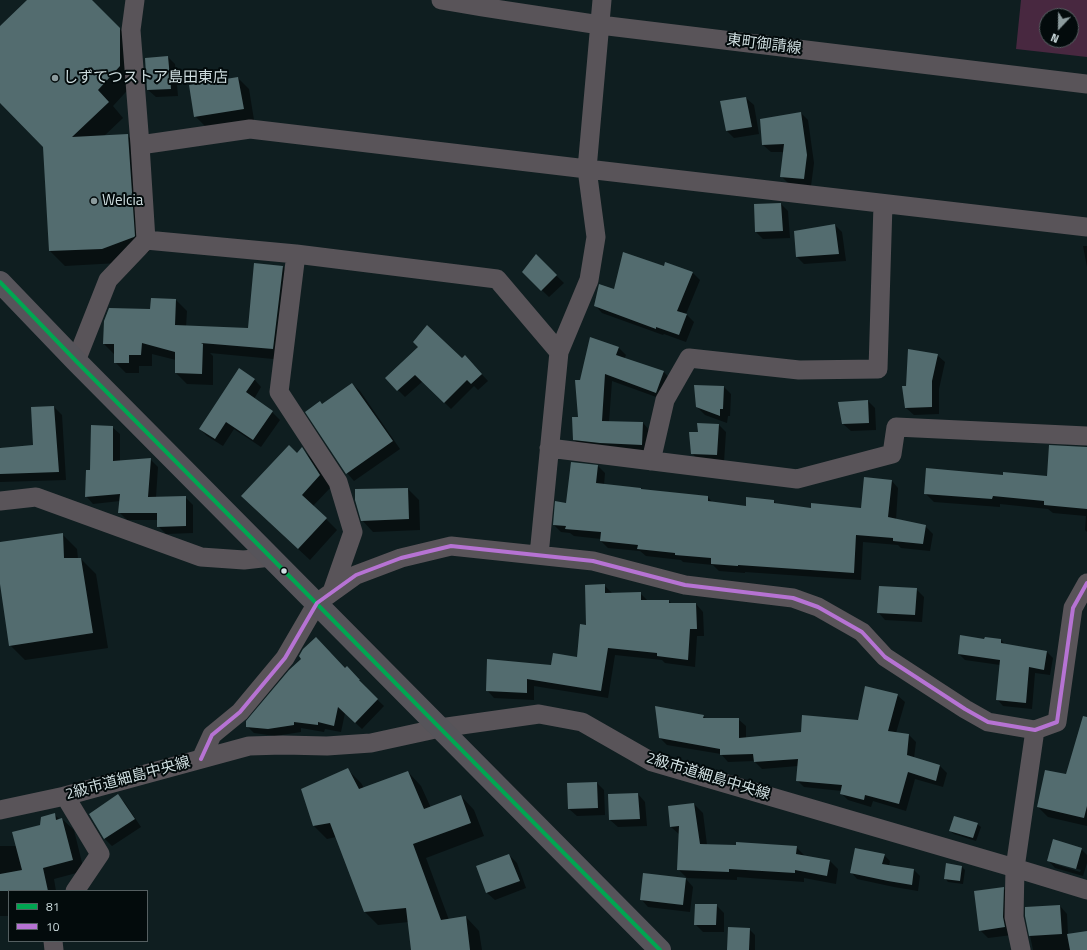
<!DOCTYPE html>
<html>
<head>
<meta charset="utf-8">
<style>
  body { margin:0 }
  #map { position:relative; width:1087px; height:950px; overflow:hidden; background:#0f1e20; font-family:"Titillium Web",sans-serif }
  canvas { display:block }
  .legend { position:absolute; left:8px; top:890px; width:140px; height:52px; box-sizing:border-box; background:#030b0c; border:1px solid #555f61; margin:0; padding:5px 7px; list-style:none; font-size:12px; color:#cfdee0 }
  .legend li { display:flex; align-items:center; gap:8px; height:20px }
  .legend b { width:20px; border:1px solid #555f61 }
  .north { position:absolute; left:1039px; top:8px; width:40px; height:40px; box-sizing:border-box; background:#030b0c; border:1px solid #555f61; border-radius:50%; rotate:202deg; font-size:11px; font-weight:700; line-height:16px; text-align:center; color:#cfdee0 }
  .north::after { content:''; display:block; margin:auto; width:14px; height:18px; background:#8c9b9d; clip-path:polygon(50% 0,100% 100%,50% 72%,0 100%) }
</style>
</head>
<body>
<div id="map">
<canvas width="1087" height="950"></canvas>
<ul class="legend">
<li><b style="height:5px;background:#00a651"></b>81</li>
<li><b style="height:5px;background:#b673d3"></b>10</li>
</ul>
<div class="north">N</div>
</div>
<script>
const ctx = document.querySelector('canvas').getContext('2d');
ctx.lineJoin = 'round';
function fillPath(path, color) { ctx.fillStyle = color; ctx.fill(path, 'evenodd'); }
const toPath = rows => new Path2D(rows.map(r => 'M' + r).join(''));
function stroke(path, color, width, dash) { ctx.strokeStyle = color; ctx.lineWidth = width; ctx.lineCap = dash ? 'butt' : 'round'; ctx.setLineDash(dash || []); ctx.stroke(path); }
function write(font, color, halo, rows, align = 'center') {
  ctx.font = font + ' "Titillium Web","Noto Sans JP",sans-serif'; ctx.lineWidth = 4; ctx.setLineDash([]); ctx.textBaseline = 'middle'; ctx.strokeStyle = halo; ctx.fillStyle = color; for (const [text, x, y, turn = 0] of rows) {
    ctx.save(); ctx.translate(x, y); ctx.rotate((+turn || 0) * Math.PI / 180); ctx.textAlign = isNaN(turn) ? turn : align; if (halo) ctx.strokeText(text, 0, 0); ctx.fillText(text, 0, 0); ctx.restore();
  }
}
fillPath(toPath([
  [1021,0,1087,0,1087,57,1016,49],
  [1047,16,1071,16,1071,40,1047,40]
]), '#482840');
fillPath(toPath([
  [28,0,90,0,135,44,135,82,113,106,123,118,103,137,127,135,142,150,149,252,118,263,65,266,50,251,44,146,0,102,0,28],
  [168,57,175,64,178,96,156,97,148,90],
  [238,78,249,89,254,120,207,128,195,116],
  [746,98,754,105,759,134,734,138,727,131,722,102],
  [801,113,808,120,814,163,811,186,789,184,781,176,784,152,771,152,763,145,761,120],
  [781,204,788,211,790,238,763,239,756,232],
  [835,225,842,232,846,261,804,264,797,257],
  [1083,246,1087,246,1087,267],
  [536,256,564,283,549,297,523,272],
  [255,265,283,267,294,278,284,360,210,353,213,356,213,385,187,384,176,373,176,360,152,354,152,366,139,366,139,373,126,373,115,362,115,355,104,344,151,310,176,300,187,311,186,327,249,329],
  [665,267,693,273,700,280,686,314,694,322,686,342,664,334,663,335,602,313,595,305,615,290],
  [618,347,626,355,624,359,664,372,671,380,659,398,612,381,609,422,643,423,650,431,649,452,582,447,574,440,579,418,581,381],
  [937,355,945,362,939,389,939,414,914,415,906,408,907,387],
  [462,359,471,363,488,381,478,390,474,386,451,409,423,381,405,397,386,378],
  [254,379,261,387,254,399,272,412,280,420,261,447,234,429,223,446,207,436,200,429],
  [352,384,360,391,400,449,354,481,347,473,323,405],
  [724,387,731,394,730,416,728,416,727,423,705,415,697,407],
  [868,401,875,408,876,430,851,431,843,424],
  [54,407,62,415,66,480,0,482,0,449,34,446],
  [698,424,719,425,726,432,724,462,699,461,692,453,699,433],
  [112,427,120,434,120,462,151,460,158,467,156,497,185,497,193,505,193,533,166,534,158,526,158,520,127,520,119,512,120,501,93,504,86,496,91,471],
  [302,449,313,460,331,487,313,506,337,530,310,560,253,507],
  [598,466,605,473,604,485,641,488,642,490,708,497,713,503,747,507,774,501,776,504,812,509,862,509,891,480,898,488,896,520,925,526,933,534,930,551,901,548,898,545,863,542,861,580,745,572,745,573,719,571,713,565,683,562,681,560,646,556,640,551,608,548,601,541,601,539,574,536,570,533,561,532,554,525,567,504],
  [1087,485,1087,532,1085,530,1086,516,1053,513,1048,509,1000,504,1000,507,934,502,925,493],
  [408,489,419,500,420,530,373,532,362,520],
  [62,534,77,549,78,559,81,559,96,574,108,648,25,660,10,645,0,577,0,543],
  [604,585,612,593,640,593,648,601,669,601,672,604,696,604,703,612,704,636,697,636,695,667,665,663,662,660,615,655,608,698,534,686,534,700,494,698,487,690,552,666,578,658,587,626],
  [916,589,924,597,922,622,885,620,878,612],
  [985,640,1001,640,1006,645,1047,652,1053,658,1050,675,1035,673,1032,709,1003,706,997,699,1000,665,965,660,959,654],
  [347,667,366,687,365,688,384,706,362,729,345,713,341,732,325,729,324,732,301,728,301,732,275,736,254,733,247,726],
  [897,695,905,702,896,733,909,735,916,742,914,758,940,766,947,773,943,787,915,779,906,811,873,801,871,807,848,800,841,793,842,791,804,787,797,780,798,766,762,769,754,761,728,762,721,754,667,745,660,738,703,716,707,719,738,719,746,726,746,738,802,733,859,721],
  [1087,737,1087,826,1048,817,1038,807,1066,776],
  [347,769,361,783,364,788,408,772,421,786,431,808,461,796,474,810,484,836,426,858,449,920,466,917,479,931,482,950,412,950,409,922,378,925,365,912,336,837,327,839,314,826],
  [597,783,604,790,605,815,577,816,569,809],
  [638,794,645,802,647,826,618,827,610,820],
  [118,796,125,803,141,827,112,846,105,839,90,815],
  [694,804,703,813,707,845,796,847,805,856,830,861,838,869,836,884,804,878,804,882,737,877,737,880,687,878,678,869,680,835,671,827,669,807],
  [54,814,60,820,62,819,74,830,84,871,54,879,56,891,9,891,9,916,0,916,0,846,16,846],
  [977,824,981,827,976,841,954,834,950,831],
  [1081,849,1087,855,1087,863,1083,876,1055,868,1048,860],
  [1055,862,1081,870,1080,872,1055,864],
  [509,855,517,863,526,888,495,900,487,893,477,867],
  [884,855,890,861,889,866,914,870,920,876,918,891,894,887,857,879,851,872],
  [962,867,965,870,963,884,948,882,945,878],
  [686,879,693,887,690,912,648,907,641,899],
  [1003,888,1011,896,1012,935,988,938,980,930],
  [716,905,724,913,724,932,703,932,695,924],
  [1060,906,1067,914,1068,935,1087,932,1087,950,1033,950,1026,916],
  [749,929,755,935,755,950,728,950]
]), '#0007');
fillPath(toPath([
  [27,0,92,0,120,28,120,66,98,90,109,102,72,137,128,134,135,236,134,237,102,249,49,251,43,147,0,103,0,26],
  [168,56,171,89,147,90,145,58],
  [238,77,244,109,194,117,189,85],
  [746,97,752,127,726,131,720,101],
  [801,112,807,155,804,179,780,177,784,144,762,145,760,119],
  [781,203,783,231,755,232,754,204],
  [835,224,839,254,796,257,794,231],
  [623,252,664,266,665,262,693,272,677,311,687,314,679,335,656,327,656,329,594,306,599,284,614,289],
  [536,254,557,275,541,291,522,272],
  [254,263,283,266,273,349,201,343,203,344,202,374,175,373,175,352,142,343,141,355,129,355,129,363,114,363,114,344,103,344,104,321,109,308,150,309,151,298,176,299,175,325,248,328],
  [427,325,462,358,465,355,482,374,471,384,467,380,444,403,415,375,397,391,385,378,418,347,413,342],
  [590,337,619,347,616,355,664,371,656,393,605,374,602,421,643,422,642,445,600,443,573,440,572,417,578,417,575,380,580,380],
  [908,349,938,354,932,381,932,407,905,408,902,386,906,386],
  [239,368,255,379,246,392,273,411,253,440,226,422,215,439,199,429],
  [352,383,393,441,346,474,305,412,320,401,322,404],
  [694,385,724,386,723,409,720,409,720,416,696,407],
  [868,400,869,423,842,424,838,402],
  [54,406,59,472,0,474,0,448,33,445,31,407],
  [697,423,719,424,717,455,691,454,689,432,698,432],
  [91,425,113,426,113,461,151,458,148,497,186,496,186,526,157,527,157,513,118,513,120,494,85,497,86,470,90,470],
  [289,445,297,453,302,447,320,475,302,495,327,518,298,549,241,496],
  [1049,445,1087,447,1087,509,1044,505,1044,501,993,496,992,499,924,494,926,468,1003,475,1003,472,1047,476],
  [571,462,598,465,596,483,641,488,641,489,708,496,708,501,746,506,746,497,774,500,774,503,811,508,811,503,861,508,864,477,892,480,888,517,926,525,923,544,893,541,893,538,856,535,854,573,738,565,738,566,711,564,711,558,675,555,675,553,637,549,638,545,600,541,601,532,565,529,566,526,553,525,555,501,566,503],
  [408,488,409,519,361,521,355,500,355,489],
  [63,533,64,558,81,558,93,633,9,646,0,584,0,542],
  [605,584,605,593,641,592,641,600,669,600,669,603,696,603,697,629,690,629,688,660,657,656,657,653,608,648,601,691,527,679,527,693,486,691,487,659,551,665,553,653,577,657,580,624,586,625,585,585],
  [879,586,917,588,915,615,877,613],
  [960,635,984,639,985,637,1001,639,1001,643,1047,651,1044,670,1029,667,1026,703,996,700,1000,660,958,654],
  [316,637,345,668,347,666,360,680,359,680,378,699,355,723,338,707,334,726,318,722,318,725,294,722,294,725,268,729,246,727,246,721,289,670,301,659,299,656,303,649],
  [865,686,898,694,888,731,909,734,907,755,940,765,936,781,908,772,899,804,865,795,864,800,840,794,842,785,796,781,798,759,754,762,753,754,720,755,720,749,659,738,655,706,704,715,703,718,739,718,739,738,801,732,802,715,858,720],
  [1083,716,1087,717,1087,806,1084,818,1037,807,1045,770,1066,774],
  [348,768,359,789,408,771,424,809,461,795,471,823,413,844,441,920,466,916,470,950,411,950,406,908,364,912,330,823,313,826,301,789],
  [597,782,598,808,568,809,567,783],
  [638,793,640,819,609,820,608,794],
  [118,794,135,819,104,839,89,814],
  [694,803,700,844,736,845,736,842,797,846,796,854,830,860,827,876,795,870,795,873,729,869,729,872,677,870,679,826,670,827,668,806],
  [55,813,56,820,62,818,73,860,43,868,48,891,0,891,0,874,22,870,12,832,40,825,41,817],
  [954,816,978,823,973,838,949,831],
  [1053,839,1082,848,1076,869,1047,861],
  [855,848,885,854,882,864,914,869,912,885,888,881,850,873],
  [509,854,520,881,486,893,476,866],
  [946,863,962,866,960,881,944,879],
  [643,873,686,878,683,905,640,900],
  [1004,887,1003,917,1005,927,979,931,974,891],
  [695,904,717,904,716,925,694,925],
  [1060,905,1062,934,1029,936,1025,916,1025,907],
  [728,927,750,928,749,950,727,950],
  [1087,931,1087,950,1070,950,1067,934]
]), '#536c6f');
stroke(toPath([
  [441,0,482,7,600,25,1087,84],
  [140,145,250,129,587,169,1087,227],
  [146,240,296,254,497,279,559,352],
  [296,254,279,392,338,482,353,532,332,592],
  [76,361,108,280,146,240,140,145,131,30,135,0],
  [549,448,797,479,892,454,896,427,1087,436],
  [651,461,665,400,689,358,799,370,878,369,883,204],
  [0,501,36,497,201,557,244,560,271,557],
  [539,555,559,352,589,280,596,237,587,169,602,0],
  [201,759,212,735,240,712,285,658,317,603,356,575,401,558,451,546,593,561,685,585,793,598,818,607,862,632,885,657,965,709,988,722,1035,730,1057,722,1073,608,1087,583],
  [65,796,100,854,75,891],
  [0,810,65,796,249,746,283,745,327,746,371,743,440,728,539,714,582,722,652,762,1015,868,1087,890],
  [53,941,54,950],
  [1021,950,1014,917,1015,868,1035,730]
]), '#595459', 19);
stroke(toPath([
  [0,282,76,361,660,950]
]), '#56545a', 22);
stroke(toPath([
  [0,282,76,361,660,950]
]), '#00a651', 4);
stroke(toPath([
  [201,759,212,735,240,712,285,658,317,603,356,575,401,558,451,546,593,561,685,585,793,598,818,607,862,632,885,657,965,709,988,722,1035,730,1057,722,1073,608,1087,583]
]), '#b673d3', 4);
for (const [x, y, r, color] of [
  [55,78,4,"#8c9b9d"],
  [94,201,4,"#8c9b9d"],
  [284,571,3.5,"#cfdee0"]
]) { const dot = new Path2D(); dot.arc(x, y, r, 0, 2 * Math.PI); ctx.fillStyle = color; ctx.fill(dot); stroke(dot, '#030b0c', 1.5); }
write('15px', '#cfdee0', '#030b0c', [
  ["東町御請線",764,45,7],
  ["2級市道細島中央線",708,777,17],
  ["2級市道細島中央線",128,779,-15]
]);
write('15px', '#cfdee0', '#030b0c', [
  ["しずてつストア島田東店",63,78],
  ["Welcia",102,201]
], 'left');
</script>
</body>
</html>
